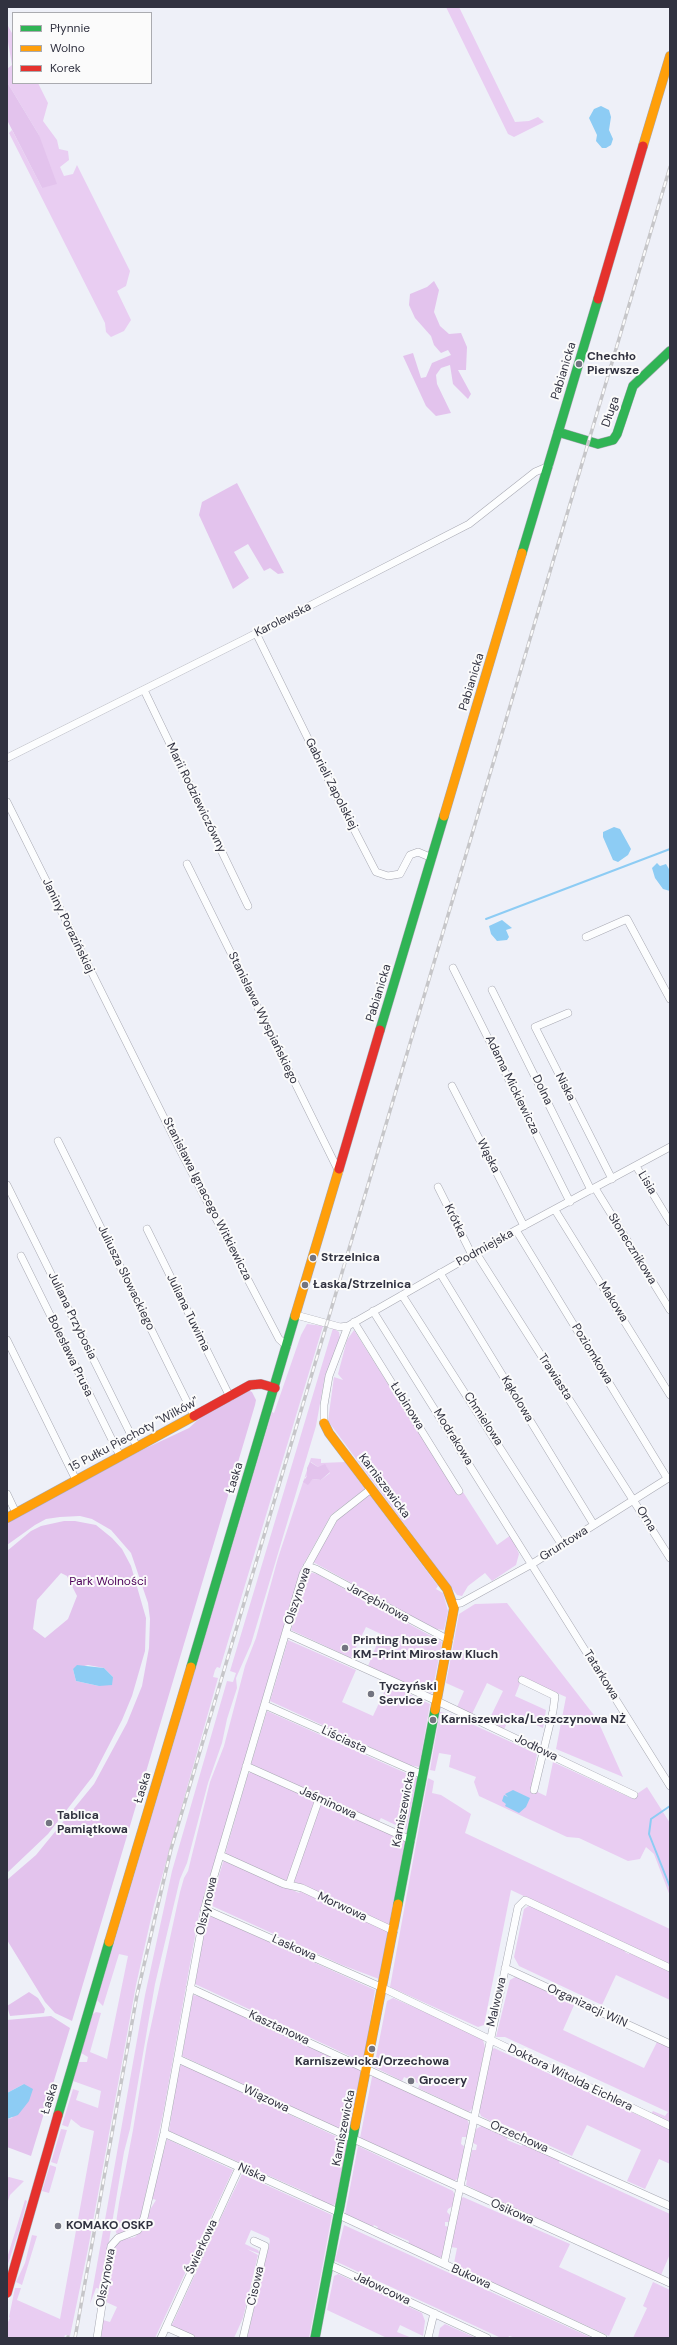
<!DOCTYPE html>
<html>
<head>
<meta charset="utf-8">
<style>
  body { margin:0 }
  #map { position:relative; width:677px; height:2345px; overflow:hidden; background:#eef0f8; font-family:"DM Sans",sans-serif }
  canvas { display:block }
  .frame { position:absolute; inset:0; border:8px solid #313240; pointer-events:none }
  .legend { position:absolute; left:12px; top:12px; width:140px; height:72px; box-sizing:border-box; background:#fbfbfb; border:1px solid #aaabb0; margin:0; padding:5px 7px; list-style:none; font-size:12px; color:#313240 }
  .legend li { display:flex; align-items:center; gap:8px; height:20px }
  .legend b { width:20px; border:1px solid #aaabb0 }
</style>
</head>
<body>
<div id="map">
<canvas width="677" height="2345"></canvas>
<div class="frame"></div>
<ul class="legend">
<li><b style="height:5px;background:#30b455"></b>Płynnie</li>
<li><b style="height:5px;background:#ff9f0a"></b>Wolno</li>
<li><b style="height:5px;background:#e5322d"></b>Korek</li>
</ul>
</div>
<script>
const ctx = document.querySelector('canvas').getContext('2d');
ctx.lineJoin = 'round';
function fillPath(path, color) { ctx.fillStyle = color; ctx.fill(path, 'evenodd'); }
const toPath = rows => new Path2D(rows.map(r => 'M' + r).join(''));
function stroke(path, color, width, dash) { ctx.strokeStyle = color; ctx.lineWidth = width; ctx.lineCap = dash ? 'butt' : 'round'; ctx.setLineDash(dash || []); ctx.stroke(path); }
function write(font, color, halo, rows, align = 'center') {
  ctx.font = font + ' "DM Sans",sans-serif'; ctx.lineWidth = 4; ctx.setLineDash([]); ctx.textBaseline = 'middle'; ctx.strokeStyle = halo; ctx.fillStyle = color; for (const [text, x, y, turn = 0] of rows) {
    ctx.save(); ctx.translate(x, y); ctx.rotate((+turn || 0) * Math.PI / 180); ctx.textAlign = isNaN(turn) ? turn : align; if (halo) ctx.strokeText(text, 0, 0); ctx.fillText(text, 0, 0); ctx.restore();
  }
}
fillPath(toPath([
  [446,7,459,7,515,122,529,121,538,117,544,122,514,137,508,134],
  [8,26,13,35,13,83,38,83,48,103,43,121,57,140,59,149,68,151,69,160,60,167,64,176,73,174,77,165,130,271,126,286,117,291,131,320,124,331,111,337,106,332,105,323,9,133,12,130,42,188,39,135,7,82,7,69,12,65,7,36],
  [307,1324,323,1326,220,1668,217,1667,215,1670,213,1677,218,1678,154,1905,136,1985,88,2249,70,2336,65,2335,64,2338,7,2338,7,2324,10,2318,9,2317,15,2288,21,2288,17,2300,60,2319,94,2131,81,2127,71,2119,68,2127,62,2125,73,2089,79,2091,76,2100,98,2108,101,2091,73,2081,78,2062,87,2062,88,2057,81,2053,93,2014,96,2012,101,2013,90,2052,107,2059,128,1956,119,1954,103,2006,97,2000,272,1412,274,1413,301,1335],
  [333,1328,339,1332,340,1338,324,1381,316,1426,251,1644,236,1678,237,1688,227,1719,222,1743,208,1783,187,1863,180,1879,155,1984,130,2129,124,2152,101,2289,96,2288,90,2304,145,1995,172,1871,227,1681,233,1682,236,1673,230,1671],
  [354,1330,458,1495,463,1492,497,1545,511,1535,519,1554,516,1565,492,1581,485,1573,468,1586,462,1596,457,1595,328,1421,334,1377,343,1380,338,1374,347,1340],
  [311,1458,321,1459,321,1463,345,1462,365,1489,331,1515,302,1567,199,1914,164,2109,139,2225,135,2229,117,2235,115,2229,119,2203,133,2130,147,2044,180,1892,184,1878,188,1871,210,1782,224,1746,245,1666,256,1638,278,1558],
  [311,1462,318,1467,326,1466,330,1473,321,1480,313,1479,310,1482,304,1478,307,1476],
  [369,1494,438,1586,436,1589,443,1593,448,1611,444,1630,435,1629,313,1562,338,1519],
  [309,1572,317,1574,442,1642,432,1693,422,1691,368,1666,381,1634,366,1627,351,1658,291,1630],
  [507,1603,597,1719,623,1777,556,1749,566,1697,546,1688,522,1678,515,1696,546,1710,543,1728,512,1714,504,1729,488,1722,503,1691,487,1683,472,1714,457,1707,464,1691,446,1683,459,1614,475,1604],
  [288,1640,356,1670,342,1702,373,1716,388,1684,430,1704,419,1767,409,1765,270,1701],
  [267,1711,417,1778,406,1830,381,1818,378,1823,251,1764],
  [440,1712,450,1714,537,1754,531,1789,546,1796,553,1762,631,1798,647,1787,670,1823,670,1896,654,1854,646,1847,640,1859,628,1861,579,1838,567,1837,479,1796,474,1782,476,1777,449,1767,451,1755,439,1753,435,1771,430,1770],
  [251,1772,315,1800,287,1881,225,1854,248,1774],
  [428,1778,434,1781,432,1793,441,1795,471,1814,465,1833,670,1929,670,1965,511,1890,484,2025,478,2027,390,1987],
  [323,1804,405,1841,389,1926,293,1881,320,1806],
  [224,1859,233,1862,299,1893,301,1891,388,1931,379,1979,342,1965,210,1905],
  [530,1905,579,1928,580,1930,602,1939,606,1943,608,1941,625,1949,625,1952,629,1954,630,1952,647,1960,652,1964,653,1963,668,1969,670,1973,670,2000,616,1975,602,2005,519,1966,514,1957,524,1909],
  [207,1916,214,1917,375,1990,364,2060,354,2058,195,1984],
  [517,1976,575,2003,563,2030,644,2068,657,2042,670,2048,670,2123,651,2114,653,2111,665,2116,668,2112,505,2037,496,2037,510,1980],
  [193,1995,204,1997,362,2071,350,2134,182,2056],
  [393,1998,477,2035,483,2040,485,2047,473,2108,469,2112,418,2088,420,2084,404,2077,402,2081,374,2067,387,2001],
  [494,2048,670,2130,670,2164,659,2159,645,2189,627,2181,641,2150,587,2125,572,2156,496,2121,494,2123,481,2116,479,2111,491,2051],
  [182,2064,348,2142,335,2204,331,2207,312,2198,312,2195,169,2131,178,2069],
  [374,2076,467,2119,469,2124,467,2137,462,2137,461,2144,465,2147,459,2178,454,2181,444,2177,360,2138,372,2077],
  [483,2125,508,2136,507,2140,522,2146,523,2143,560,2160,559,2163,670,2214,670,2254,661,2275,547,2223,545,2224,479,2194,480,2192,466,2185,467,2180,465,2179,472,2150,476,2150,477,2145,473,2143,476,2129],
  [61,2129,67,2130,57,2164,51,2162],
  [167,2139,233,2170,155,2338,101,2338,103,2320,110,2322,117,2307,106,2302,115,2244,121,2240,135,2237,142,2229,148,2213,156,2200,151,2198],
  [358,2146,453,2191,455,2196,453,2206,448,2209,447,2212,451,2216,450,2222,445,2222,445,2226,449,2227,442,2257,438,2257,408,2244,409,2241,390,2233,388,2235,377,2229,378,2227,374,2225,372,2227,345,2214],
  [50,2165,56,2167,56,2169,49,2193,42,2191],
  [242,2174,332,2215,309,2338,247,2338,270,2241,269,2238,251,2230,245,2244,258,2250,260,2254,247,2249,258,2255,243,2318,234,2338,196,2338,171,2327,204,2255,206,2231,213,2234],
  [9,2177,24,2181,10,2195,7,2204,7,2178],
  [463,2197,570,2244,559,2267,626,2298,609,2336,457,2266,454,2263,457,2248,451,2247,461,2199],
  [25,2200,27,2201,20,2228,7,2267,7,2258],
  [344,2225,592,2338,516,2338,509,2336,508,2338,501,2338,335,2261],
  [32,2235,37,2236,22,2285,16,2282,25,2263],
  [338,2274,422,2313,425,2321,423,2336,400,2325,397,2332,412,2338,387,2338,327,2310,334,2276],
  [653,2282,670,2290,670,2338,633,2338,647,2308,643,2306],
  [445,2324,476,2338,438,2338,440,2328]
]), '#e9cdf2');
fillPath(toPath([
  [7,82,39,135,57,184,42,188,7,120],
  [434,281,439,290,434,312,440,326,449,334,461,333,467,347,466,370,458,370,471,394,468,399,453,384,450,365,441,368,436,375,437,384,451,413,436,416,426,406,403,356,413,353,421,378,426,377,432,363,451,355,448,350,441,353,434,345,431,336,415,318,409,305,410,294,427,287],
  [237,483,284,573,278,574,270,568,264,571,248,544,234,552,249,578,233,589,199,515,202,502],
  [248,1390,252,1392,256,1400,255,1405,72,2021,70,2020,55,2013,45,2002,7,1940,7,1880,36,1855,94,1784,127,1723,142,1686,149,1648,150,1619,148,1603,131,1553,111,1530,92,1519,80,1516,60,1517,46,1519,35,1525,7,1545,7,1522,144,1449,189,1428,201,1417],
  [310,1462,318,1467,325,1464,330,1472,321,1480,313,1479,308,1485,303,1482,307,1476,307,1468],
  [64,1521,75,1521,96,1525,112,1538,122,1549,131,1566,146,1618,145,1651,132,1696,122,1720,93,1776,48,1834,7,1873,7,1551,31,1531,41,1526],
  [61,1573,67,1576,77,1596,68,1619,45,1638,33,1629,37,1600],
  [88,1665,104,1668,113,1677,99,1686,76,1681,73,1669],
  [29,1992,38,1998,45,2009,44,2013,10,2016,7,2006],
  [51,2016,70,2028,31,2156,7,2147,7,2119,12,2118,24,2084,7,2093,7,2020]
]), '#e3c3ed');
fillPath(toPath([
  [601,106,609,110,611,117,609,130,613,139,611,145,606,148,602,148,596,141,597,135,589,118,594,109],
  [614,827,620,829,631,849,628,855,618,862,613,860,603,837,603,832],
  [657,863,660,866,666,864,669,869,670,891,663,889,655,878,652,868],
  [502,920,512,928,506,930,509,937,507,940,497,941,491,934,489,926],
  [77,1665,104,1668,113,1677,112,1685,99,1686,76,1681,73,1669],
  [513,1790,530,1798,526,1807,519,1813,505,1806,506,1804,502,1801,504,1795,508,1797,505,1794],
  [24,2084,33,2089,29,2101,18,2115,7,2119,7,2093]
]), '#8dccf4');
stroke(toPath([
  [486,919,670,849],
  [670,1806,651,1819,649,1834,670,1887]
]), '#8dccf4', 2);
const street = toPath([
  [256,633,324,771,376,872,388,876,400,874,410,855,418,852,432,858],
  [144,690,248,906],
  [7,758,243,640,469,524,535,472,549,466],
  [7,802,179,1148,279,1339,287,1346],
  [187,864,339,1172],
  [586,937,627,919,670,999],
  [453,968,570,1202],
  [492,990,591,1190],
  [568,1013,535,1027,612,1179],
  [452,1086,524,1226],
  [58,1141,194,1416],
  [636,1166,670,1222],
  [7,1185,137,1447],
  [438,1187,472,1255],
  [595,1188,670,1310],
  [555,1210,670,1395],
  [147,1229,230,1397],
  [516,1230,667,1478],
  [476,1253,670,1558],
  [21,1256,120,1456],
  [440,1273,594,1525],
  [402,1295,562,1545],
  [373,1311,670,1786],
  [296,1315,340,1327,348,1326,516,1230,670,1147],
  [354,1322,459,1491],
  [7,1340,76,1480],
  [324,1423,324,1405,329,1376,348,1326],
  [7,1494,16,1513],
  [307,1566,316,1569,449,1640],
  [454,1604,461,1603,532,1564,670,1477],
  [286,1633,437,1701,634,1795],
  [522,1680,555,1696,553,1711,534,1790],
  [265,1705,423,1775],
  [246,1766,411,1840],
  [220,1855,284,1884,302,1888,394,1931],
  [289,1885,319,1799],
  [204,1909,383,1988,670,2126],
  [505,1968,670,2044],
  [190,1988,466,2115,670,2206],
  [178,2059,670,2283],
  [164,2133,340,2213],
  [339,2215,603,2338],
  [444,2264,518,1907,525,1900,670,1968],
  [330,2265,487,2338],
  [166,2327,191,2338],
  [97,2338,111,2246,118,2238,138,2230,144,2218,164,2133,206,1903,303,1574,334,1518,371,1489],
  [161,2338,239,2168],
  [243,2338,265,2246,254,2241],
  [428,2338,434,2313]
]);
const fast = toPath([
  [558,432,598,444,613,440,617,434,633,386,670,351],
  [522,553,598,299],
  [380,1030,444,816],
  [191,1667,295,1316],
  [398,1904,435,1710],
  [58,2115,109,1942],
  [315,2338,355,2126]
]);
const slow = toPath([
  [643,146,670,56],
  [444,816,522,553],
  [295,1316,339,1169],
  [324,1423,329,1433,447,1589,454,1608,435,1710],
  [7,1518,194,1416],
  [109,1942,191,1667],
  [355,2126,398,1904]
]);
const jam = toPath([
  [598,299,643,146],
  [339,1169,380,1030],
  [194,1416,250,1385,261,1384,275,1388],
  [7,2293,58,2115]
]);
stroke(street, '#a7a8b2', 8);
stroke(fast, '#a7a8b2', 10);
stroke(slow, '#a7a8b2', 10);
stroke(jam, '#a7a8b2', 10);
stroke(street, '#fcfdfe', 7);
stroke(fast, '#30b455', 9);
stroke(slow, '#ff9f0a', 9);
stroke(jam, '#e5322d', 9);
const rail = toPath([
  [68,2338,68,2337],
  [75,2338,137,1995,171,1849,670,167]
]);
stroke(rail, '#c6c6c9', 3.5);
stroke(rail, '#fbfbfb', 2, [6]);
for (const [x, y, r, color] of [
  [579,364,4,"#737480"],
  [313,1258,4,"#737480"],
  [305,1285,4,"#737480"],
  [345,1648,4,"#737480"],
  [371,1694,4,"#737480"],
  [433,1720,4,"#737480"],
  [49,1823,4,"#737480"],
  [372,2049,4,"#737480"],
  [411,2081,4,"#737480"],
  [58,2226,4,"#737480"]
]) { const dot = new Path2D(); dot.arc(x, y, r, 0, 2 * Math.PI); ctx.fillStyle = color; ctx.fill(dot); stroke(dot, '#fbfbfb', 1.5); }
write('bold 12px', '#313240', '#fbfbfb', [
  ["Chechło",587,357],
  ["Pierwsze",587,371],
  ["Strzelnica",321,1258],
  ["Łaska/Strzelnica",313,1285],
  ["Printing house",353,1641],
  ["KM-Print Mirosław Kluch",353,1655],
  ["Tyczyński",379,1687],
  ["Service",379,1701],
  ["Karniszewicka/Leszczynowa NŻ",441,1720],
  ["Tablica",57,1816],
  ["Pamiątkowa",57,1830],
  ["Karniszewicka/Orzechowa",372,2062,"center"],
  ["Grocery",419,2081],
  ["KOMAKO OSKP",66,2226]
], 'left');
write('12px', '#313240', '#fbfbfb', [
  ["Pabianicka",564,371,-73],
  ["Długa",611,412,-71],
  ["Karolewska",283,620,-27],
  ["Pabianicka",472,682,-73],
  ["Gabrieli Zapolskiej",331,784,63],
  ["Marii Rodziewiczówny",196,798,64],
  ["Janiny Porazińskiej",68,926,64],
  ["Pabianicka",379,993,-73],
  ["Stanisława Wyspiańskiego",263,1018,64],
  ["Adama Mickiewicza",512,1085,64],
  ["Niska",565,1087,63],
  ["Dolna",542,1090,64],
  ["Wąska",488,1156,63],
  ["Lisia",647,1183,59],
  ["Stanisława Ignacego Witkiewicza",207,1199,63],
  ["Krótka",455,1221,64],
  ["Podmiejska",485,1248,-29],
  ["Słonecznikowa",632,1249,58],
  ["Juliusza Słowackiego",126,1278,64],
  ["Makowa",613,1302,58],
  ["Juliana Tuwima",188,1313,64],
  ["Juliana Przybosia",72,1316,64],
  ["Poziomkowa",592,1354,59],
  ["Bolesława Prusa",70,1356,64],
  ["Trawiasta",555,1377,57],
  ["Kąkolowa",517,1399,59],
  ["Łubinowa",407,1406,58],
  ["Chmielowa",483,1419,57],
  ["15 Pułku Piechoty \"Wilków\"",134,1435,-28],
  ["Modrakowa",453,1437,58],
  ["Łaska",235,1478,-73],
  ["Karniszewicka",384,1486,53],
  ["Orna",646,1519,58],
  ["Gruntowa",564,1544,-32],
  ["Olszynowa",298,1596,-72],
  ["Jarzębinowa",378,1603,29],
  ["Tatarkowa",601,1675,58],
  ["Liściasta",344,1740,25],
  ["Jodłowa",536,1748,26],
  ["Łaska",143,1788,-73],
  ["Jaśminowa",328,1803,25],
  ["Karniszewicka",404,1809,-79],
  ["Olszynowa",207,1906,-77],
  ["Morwowa",342,1907,25],
  ["Laskowa",294,1948,24],
  ["Malwowa",497,2002,-77],
  ["Organizacji WiN",587,2006,25],
  ["Kasztanowa",279,2028,25],
  ["Doktora Witolda Eichlera",570,2078,26],
  ["Łaska",50,2099,-73],
  ["Wiązowa",266,2099,25],
  ["Karniszewicka",344,2128,-79],
  ["Orzechowa",519,2137,24],
  ["Niska",252,2173,24],
  ["Osikowa",512,2212,24],
  ["Świerkowa",202,2247,-65],
  ["Bukowa",471,2277,25],
  ["Olszynowa",106,2278,-79],
  ["Cisowa",256,2286,-77],
  ["Jałowcowa",382,2289,25]
]);
write('12px', '#4d0059', '#fbfbfb', [
  ["Park Wolności",108,1582]
]);
</script>
</body>
</html>
